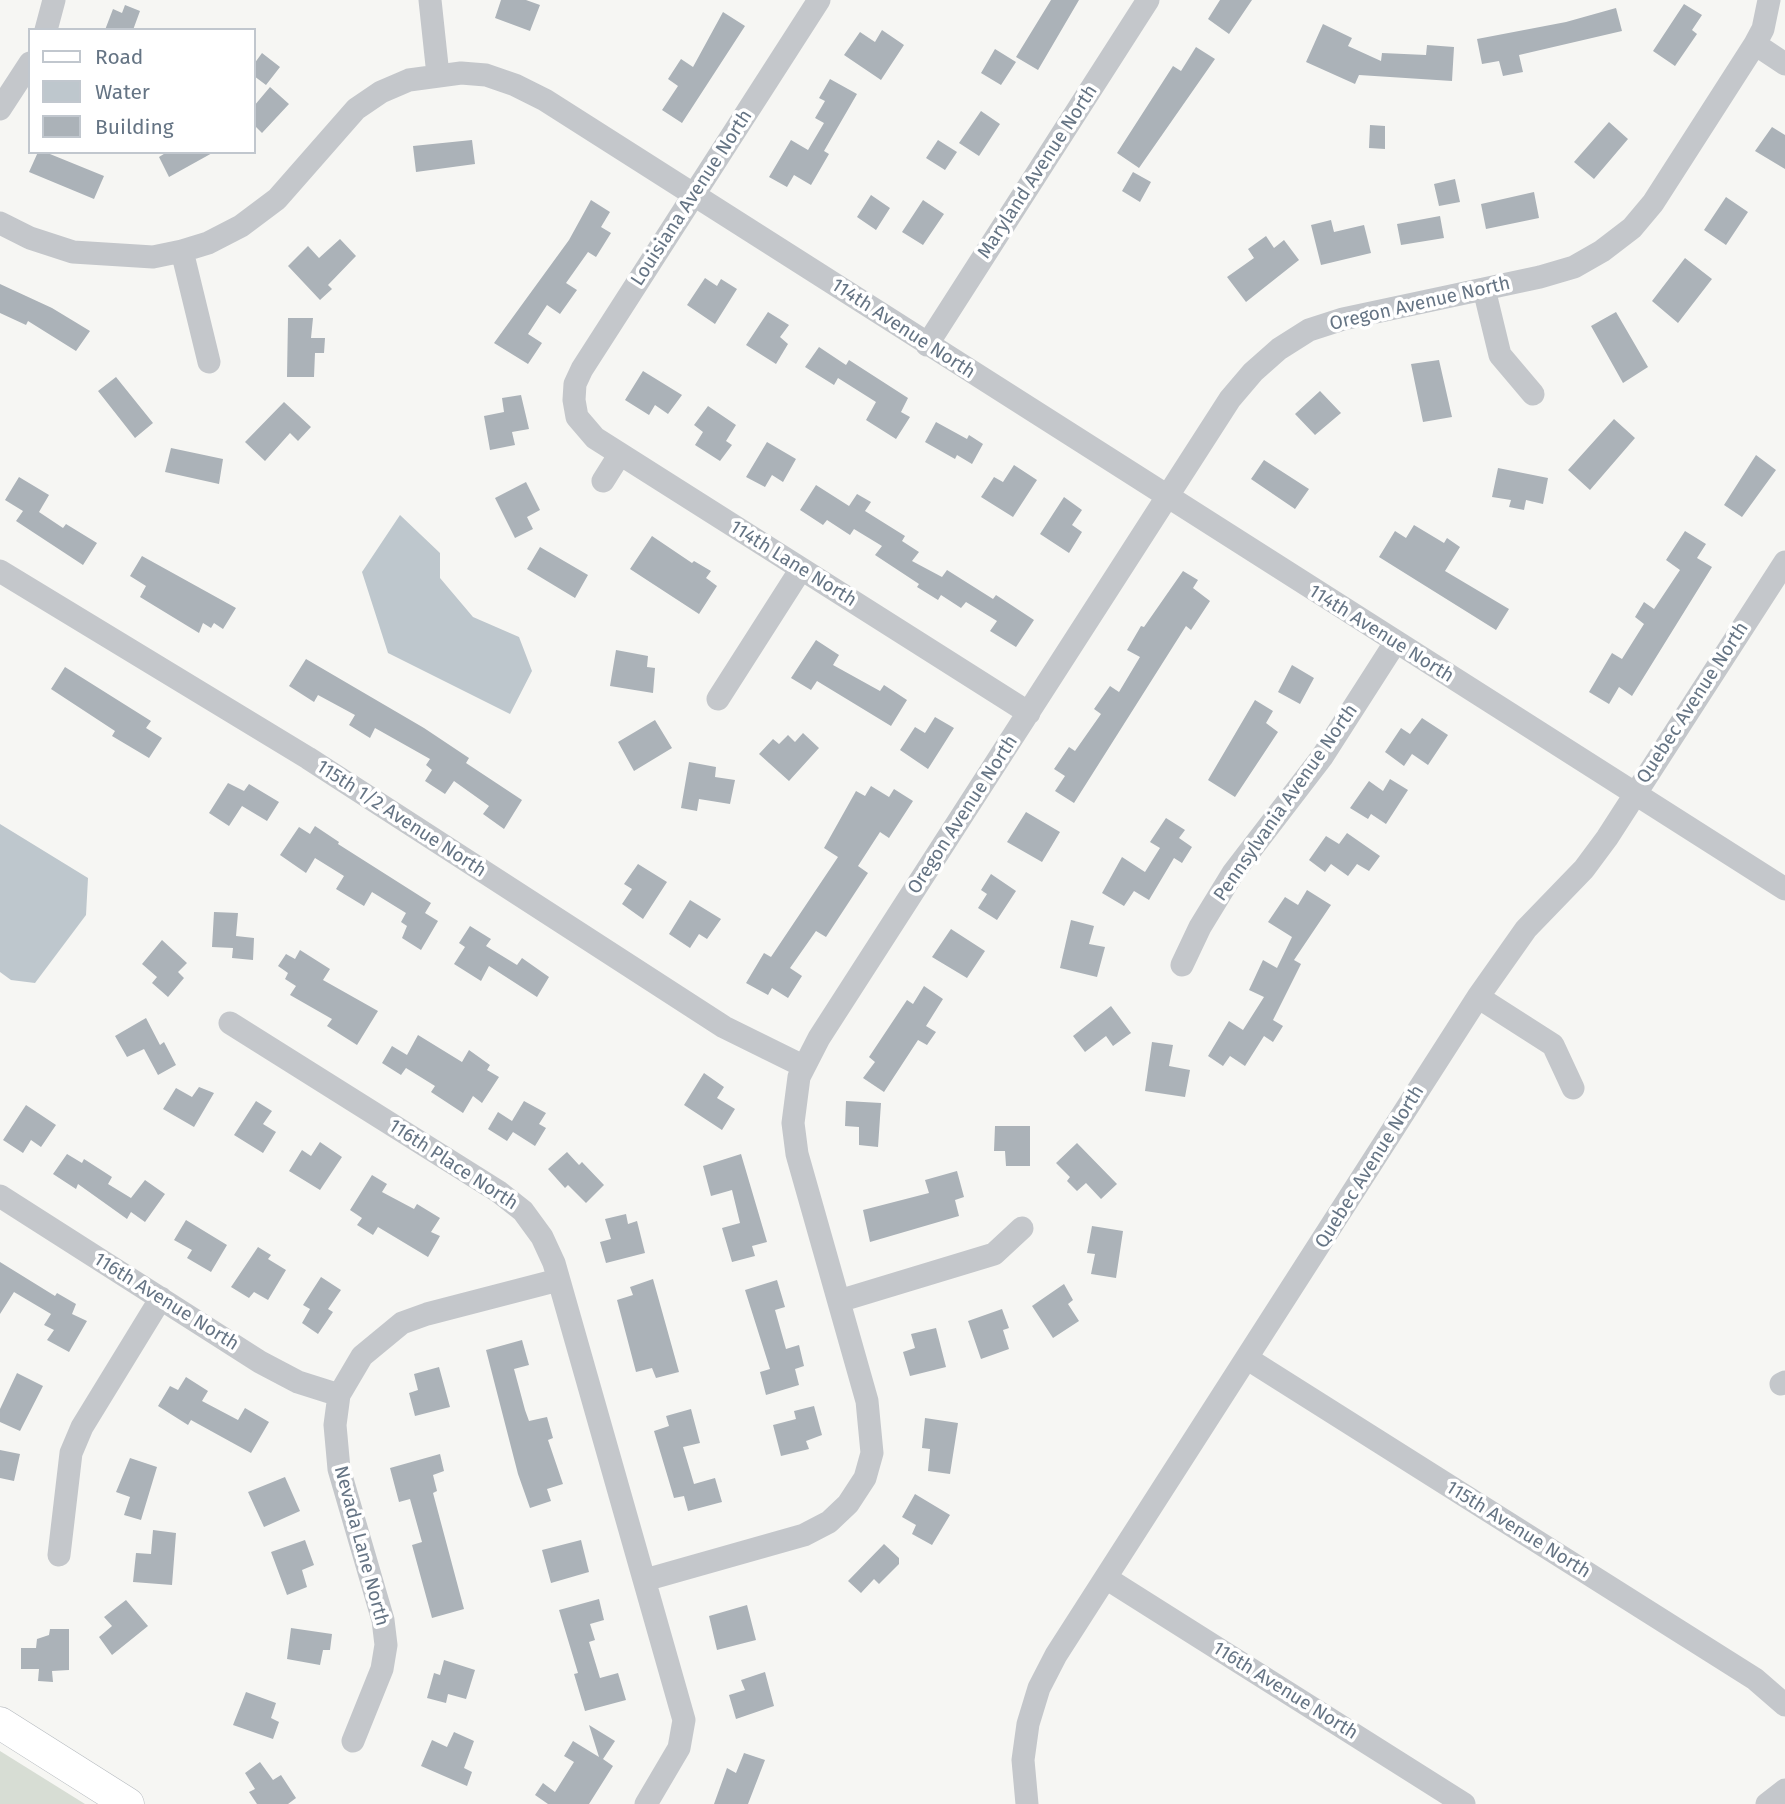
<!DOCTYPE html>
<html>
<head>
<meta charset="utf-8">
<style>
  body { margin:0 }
  #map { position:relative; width:1785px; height:1804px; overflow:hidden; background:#f6f6f3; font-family:"Fira Sans",sans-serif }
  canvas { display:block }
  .legend { position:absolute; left:28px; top:28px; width:228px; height:126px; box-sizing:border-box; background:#fff; border:2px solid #c1c7ce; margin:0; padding:9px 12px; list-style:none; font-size:21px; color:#657484 }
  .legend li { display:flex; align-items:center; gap:14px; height:35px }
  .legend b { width:35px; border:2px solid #c1c7ce }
</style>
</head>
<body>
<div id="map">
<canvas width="1785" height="1804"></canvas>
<ul class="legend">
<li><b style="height:9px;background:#fff"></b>Road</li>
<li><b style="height:19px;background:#bec7cd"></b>Water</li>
<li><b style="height:19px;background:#abb2b8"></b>Building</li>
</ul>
</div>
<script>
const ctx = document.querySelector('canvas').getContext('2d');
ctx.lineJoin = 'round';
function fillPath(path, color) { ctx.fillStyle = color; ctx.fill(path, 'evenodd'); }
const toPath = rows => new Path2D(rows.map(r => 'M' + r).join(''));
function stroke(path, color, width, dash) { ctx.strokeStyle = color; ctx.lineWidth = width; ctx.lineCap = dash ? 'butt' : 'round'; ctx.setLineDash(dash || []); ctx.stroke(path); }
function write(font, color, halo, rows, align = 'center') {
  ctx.font = font + ' "Fira Sans",sans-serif'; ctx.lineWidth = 7; ctx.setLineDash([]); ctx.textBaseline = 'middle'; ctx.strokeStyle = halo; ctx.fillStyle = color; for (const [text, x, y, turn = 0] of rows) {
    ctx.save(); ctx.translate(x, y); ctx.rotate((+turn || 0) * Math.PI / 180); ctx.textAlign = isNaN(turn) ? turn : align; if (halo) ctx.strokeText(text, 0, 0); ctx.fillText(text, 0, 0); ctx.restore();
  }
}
fillPath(toPath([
  [0,1751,85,1804,0,1804]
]), '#d7ddd4');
fillPath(toPath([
  [400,515,440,553,440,578,473,617,519,637,532,671,510,714,388,653,362,572],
  [0,824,88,878,86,915,35,983,11,980,0,972]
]), '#bec7cd');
fillPath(toPath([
  [501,0,526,0,540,5,530,31,495,18],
  [1051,0,1079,0,1038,70,1016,57],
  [1220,0,1252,0,1229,34,1208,19],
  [1684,4,1702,15,1692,30,1697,34,1675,66,1653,51],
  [125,5,140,11,133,30,105,30,113,9,122,13],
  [1616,8,1622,31,1519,55,1523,72,1503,76,1499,61,1482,64,1477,39,1566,22],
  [723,12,745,26,682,123,662,110,678,86,668,79,681,59,693,67],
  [1323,24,1352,38,1348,46,1381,61,1382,53,1426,55,1427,45,1454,47,1452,81,1359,75,1355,84,1306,62],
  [882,30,904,45,881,80,844,55,860,32,875,42],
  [1196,47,1215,59,1139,168,1117,153,1173,66,1181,71],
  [995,49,1016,62,1001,85,981,73],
  [262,53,280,67,266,85,254,76,254,64],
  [830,79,857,94,824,151,829,154,811,185,794,175,787,187,769,177,791,140,808,150,824,123,815,118,825,101,819,98],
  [270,87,289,104,262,133,254,125,254,106],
  [981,111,1000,124,979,156,959,143],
  [1609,122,1628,139,1594,179,1574,162],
  [1370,125,1385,126,1385,149,1369,148],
  [1772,127,1785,135,1785,169,1755,151],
  [472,140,475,164,416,172,413,146],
  [938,140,957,152,945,170,926,158],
  [38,152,45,152,104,176,94,199,29,172],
  [167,152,214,152,169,177,159,157],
  [1133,172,1151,182,1140,202,1122,191],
  [1455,179,1460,202,1439,206,1434,184],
  [1534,192,1539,218,1486,229,1481,204],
  [871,195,890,208,876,230,857,217],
  [1726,197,1748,212,1726,245,1704,230],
  [591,200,610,212,601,227,611,233,596,257,588,252,566,283,577,290,560,314,547,305,528,334,542,343,528,364,494,343,569,240],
  [923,200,944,214,923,245,902,232],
  [1440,216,1444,238,1401,245,1397,224],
  [1331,220,1334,232,1364,225,1371,253,1321,265,1311,225],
  [1266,236,1274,248,1284,240,1299,260,1246,302,1227,277,1254,258,1248,249],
  [340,239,356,256,328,285,332,289,320,300,288,266,308,246,319,258],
  [1685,258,1712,279,1678,323,1652,301],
  [705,278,717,286,721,279,737,289,715,324,687,305],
  [0,284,52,308,90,331,76,351,28,321,26,325,0,313],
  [768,312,789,325,780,337,788,344,776,364,746,345],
  [1616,312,1648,367,1623,383,1591,326],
  [288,318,313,318,311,338,325,338,324,353,315,353,314,377,287,377],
  [819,347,846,365,849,360,908,398,901,412,910,417,896,439,866,420,876,402,838,378,834,385,805,367],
  [1439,360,1452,417,1423,422,1411,364],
  [643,371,682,395,668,414,655,405,649,415,625,400],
  [116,377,153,423,135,438,98,391],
  [1320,391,1341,413,1315,435,1295,414],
  [521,395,529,429,512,432,515,445,490,450,484,416,504,412,502,398],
  [284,402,311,427,298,441,290,433,265,461,245,442],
  [708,406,736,425,726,441,732,445,720,461,695,445,703,432,694,425],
  [1614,419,1635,438,1590,490,1568,470],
  [936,422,967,439,969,435,983,444,972,464,957,455,955,459,925,442],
  [767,442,796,459,783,482,772,475,765,487,746,477],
  [171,448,223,459,219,484,165,472],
  [1756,455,1776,470,1742,517,1724,505],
  [1264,460,1309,489,1295,509,1251,479],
  [1014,465,1037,480,1013,517,981,497,994,477,1003,482],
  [1498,468,1548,478,1543,504,1526,500,1524,510,1509,507,1511,500,1492,497],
  [19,477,49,495,39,512,63,528,66,524,97,543,83,565,16,521,23,511,5,500],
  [526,482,540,510,527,517,533,529,515,538,495,498],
  [816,485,849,506,857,494,871,502,865,511,905,536,902,541,919,552,912,561,942,577,947,570,993,599,996,595,1034,620,1016,647,990,631,997,621,966,602,961,608,941,595,938,600,917,587,919,584,875,555,882,546,854,529,850,535,827,520,823,525,800,510],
  [1064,497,1082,510,1072,525,1082,532,1069,553,1040,534],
  [1414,525,1444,543,1447,538,1460,547,1445,571,1509,609,1496,630,1379,557,1395,531,1406,538],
  [1685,531,1706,544,1697,558,1712,567,1632,696,1619,687,1609,704,1589,692,1612,653,1622,659,1644,624,1635,617,1644,602,1654,609,1680,570,1666,560],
  [652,536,692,563,694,561,711,571,706,578,717,586,699,614,630,569],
  [540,547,588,575,575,598,527,569],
  [142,556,236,608,223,629,214,623,211,628,203,623,199,633,140,597,146,586,130,576],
  [1183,571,1198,580,1193,588,1210,601,1191,630,1186,626,1074,803,1055,791,1065,776,1054,769,1069,747,1075,751,1101,714,1094,709,1110,686,1119,692,1140,657,1127,650,1141,626,1144,627],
  [816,640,839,655,833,665,880,691,884,685,907,700,891,726,817,681,811,690,791,678],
  [616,650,648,656,647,667,655,668,653,693,610,686],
  [306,659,424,728,469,758,466,763,522,800,504,829,483,814,489,806,454,781,445,794,425,781,432,770,426,765,430,759,375,728,370,738,349,725,355,715,318,695,314,702,289,686],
  [1292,665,1314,678,1300,704,1278,692],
  [65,667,151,721,146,728,162,738,149,758,112,736,115,731,51,689],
  [1255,700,1273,711,1266,723,1278,732,1235,797,1208,780],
  [935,717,954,728,928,769,900,750,915,727,925,733],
  [1422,718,1448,735,1428,765,1412,754,1404,766,1385,752,1401,728,1410,734],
  [655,720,672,748,634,771,618,742],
  [803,733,819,748,789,781,759,754,773,739,779,744,788,735,795,742],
  [689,762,716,767,715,777,735,780,730,804,699,799,697,811,681,808],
  [1390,779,1408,790,1386,824,1371,814,1368,819,1350,808,1369,781,1383,791],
  [228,783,244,791,249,784,279,802,267,821,242,806,229,826,209,813],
  [871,786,889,797,894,789,913,801,889,838,880,832,858,866,868,873,826,937,816,931,790,968,802,976,788,998,772,988,768,995,746,983,764,953,771,957,838,857,824,848,856,791,865,796],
  [1026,812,1060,832,1042,862,1007,842],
  [1166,818,1185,830,1179,838,1192,847,1182,863,1174,858,1149,900,1134,891,1124,906,1102,893,1122,857,1145,872,1160,848,1150,842],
  [315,826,339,842,338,844,431,903,425,913,438,921,421,950,402,938,407,926,401,922,406,913,372,892,364,906,336,889,344,876,315,858,306,873,280,855,299,827,310,834],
  [1347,833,1380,856,1369,871,1357,864,1348,876,1331,864,1325,872,1309,860,1326,836,1339,844],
  [638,864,667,882,643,919,622,904,632,889,624,884],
  [991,874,1016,891,997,920,978,908,987,894,981,890],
  [1307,890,1331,905,1294,960,1301,964,1273,1020,1283,1026,1273,1042,1264,1036,1245,1066,1230,1056,1223,1066,1208,1056,1229,1021,1243,1030,1264,997,1249,990,1263,960,1277,968,1292,937,1268,922,1285,897,1298,905],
  [690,900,721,919,707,939,699,934,690,948,669,934],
  [214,912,238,913,236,936,254,938,253,960,232,958,233,948,212,947],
  [1071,920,1094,926,1089,944,1105,947,1097,977,1060,968],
  [470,926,491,939,486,946,517,965,522,958,549,977,537,997,489,966,481,981,454,964,465,947,459,943],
  [951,929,985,951,967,978,932,957],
  [162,940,187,963,178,972,184,978,168,997,152,983,157,977,142,964],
  [300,950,330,969,323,980,378,1011,357,1045,327,1026,332,1019,290,995,296,986,285,979,288,973,278,966,286,954,295,959],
  [924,986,943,999,926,1026,936,1032,927,1045,918,1040,884,1092,863,1078,875,1062,869,1057,907,1000,913,1004],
  [1111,1006,1131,1033,1113,1046,1106,1036,1085,1052,1073,1036],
  [146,1018,160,1045,164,1042,176,1065,158,1075,144,1049,127,1057,115,1036],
  [418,1035,462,1062,469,1050,490,1065,487,1070,499,1077,482,1103,473,1096,463,1113,431,1092,435,1086,406,1068,401,1075,382,1063,392,1046,407,1055],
  [1152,1042,1173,1045,1169,1066,1190,1070,1185,1097,1145,1091],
  [704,1073,724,1087,717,1098,735,1109,722,1130,684,1105],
  [199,1087,214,1093,194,1127,163,1109,176,1088,192,1097],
  [256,1101,272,1111,263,1124,276,1132,263,1153,234,1135],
  [524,1101,546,1113,539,1124,546,1128,535,1146,513,1132,507,1141,488,1129,498,1112,512,1121],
  [846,1101,881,1103,878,1147,859,1145,859,1127,845,1126],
  [26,1105,56,1125,41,1147,31,1140,23,1153,3,1140],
  [995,1126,1030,1126,1030,1166,1006,1166,1005,1151,994,1151],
  [320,1142,342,1157,320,1190,289,1171,302,1150,311,1156],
  [1077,1143,1117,1184,1101,1199,1086,1183,1077,1191,1067,1181,1070,1177,1056,1163],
  [567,1152,579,1165,582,1162,604,1185,586,1203,568,1185,565,1188,548,1169],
  [67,1154,82,1163,84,1159,112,1177,108,1184,131,1198,145,1180,165,1194,145,1222,131,1212,127,1219,78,1184,76,1189,53,1174],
  [741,1154,767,1242,752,1246,755,1256,732,1262,722,1228,740,1223,732,1190,711,1196,703,1166],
  [957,1171,964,1197,955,1200,959,1216,870,1242,863,1210,929,1193,925,1180],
  [372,1175,387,1184,382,1192,414,1209,417,1204,440,1218,431,1232,440,1236,428,1257,378,1227,373,1235,357,1225,362,1218,350,1210],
  [626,1214,628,1224,637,1221,645,1253,606,1263,600,1242,611,1239,605,1219],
  [186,1220,227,1245,211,1272,187,1258,192,1250,174,1240],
  [1092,1226,1123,1231,1116,1278,1091,1274,1095,1254,1087,1253],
  [258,1247,271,1255,268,1259,286,1270,268,1300,254,1292,249,1298,231,1287],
  [0,1262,55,1296,57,1293,76,1304,72,1314,87,1321,69,1352,47,1340,54,1330,44,1325,51,1314,14,1292,0,1314],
  [321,1277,341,1290,328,1309,333,1312,318,1334,302,1323,310,1309,303,1305],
  [653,1279,679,1372,656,1378,652,1368,636,1372,617,1300,633,1295,630,1287],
  [777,1280,785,1307,775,1310,786,1349,799,1345,804,1366,795,1369,799,1385,766,1395,760,1372,770,1369,745,1290],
  [1064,1284,1073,1300,1068,1304,1079,1321,1053,1338,1032,1306],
  [1002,1309,1009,1328,1003,1330,1009,1349,981,1359,968,1321],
  [936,1328,946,1367,910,1376,903,1352,915,1348,911,1334],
  [522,1340,529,1365,514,1369,525,1410,529,1421,547,1417,553,1438,548,1440,563,1484,547,1489,551,1501,530,1508,518,1474,486,1350],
  [439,1367,450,1407,415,1416,409,1393,418,1390,414,1374],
  [17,1373,43,1386,20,1431,0,1422,0,1409],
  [186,1377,208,1391,202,1401,238,1420,245,1408,269,1422,251,1453,191,1420,188,1425,158,1406,170,1386,178,1390],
  [814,1406,822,1435,806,1441,809,1449,781,1456,773,1425,796,1419,794,1411],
  [691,1409,700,1443,683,1447,694,1484,715,1478,722,1502,688,1511,684,1496,674,1498,654,1431,669,1426,666,1416],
  [925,1418,958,1423,950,1474,928,1471,930,1449,922,1448],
  [0,1450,20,1454,14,1481,0,1478],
  [440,1454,444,1471,433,1475,437,1491,433,1493,464,1609,432,1618,412,1545,422,1542,410,1499,399,1502,390,1468],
  [130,1458,157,1467,141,1520,124,1515,130,1497,116,1492],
  [285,1477,300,1511,264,1527,248,1492],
  [915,1494,950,1515,932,1545,912,1534,916,1525,902,1517],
  [153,1530,176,1533,172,1585,133,1582,136,1553,151,1554],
  [305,1540,314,1565,302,1570,307,1587,287,1595,271,1552],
  [581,1540,589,1572,551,1583,542,1550],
  [884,1544,899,1558,899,1564,879,1584,874,1579,861,1593,848,1581],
  [599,1599,604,1620,590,1624,595,1640,589,1642,600,1678,618,1673,626,1700,585,1711,574,1674,578,1673,559,1610],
  [126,1600,148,1626,112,1655,99,1637,112,1626,104,1617],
  [747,1605,756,1640,717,1650,709,1616],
  [291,1628,332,1634,330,1650,323,1650,320,1665,287,1659],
  [50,1629,69,1629,69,1670,52,1671,53,1682,38,1681,39,1669,21,1669,21,1648,36,1648,37,1639,49,1635],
  [444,1660,475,1670,466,1699,448,1694,446,1703,427,1698,434,1673,440,1675],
  [765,1672,774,1706,736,1719,729,1695,745,1690,741,1680],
  [246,1692,276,1703,271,1718,279,1722,273,1739,233,1725],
  [589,1725,615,1741,603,1759,613,1766,589,1804,548,1804,535,1795,543,1783,555,1792,574,1762,564,1756,573,1741,599,1757],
  [454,1732,474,1741,464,1768,472,1772,467,1786,421,1766,432,1740,447,1747],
  [744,1753,765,1760,748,1804,714,1804,727,1768,736,1773],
  [260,1762,273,1780,281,1775,296,1798,288,1804,257,1804,249,1792,255,1789,245,1773]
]), '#abb2b8');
const secondary = toPath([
  [0,1723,128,1804]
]);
stroke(secondary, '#b4b9be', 33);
stroke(toPath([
  [430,0,438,75],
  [819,0,582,369,575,384,574,400,577,417,595,438,1029,713],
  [46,30,54,0],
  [1755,44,1785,64],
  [0,109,30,63],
  [0,223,30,238,73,252,153,257,182,251,208,243,241,226,277,199,356,109,381,92,409,80,461,73,486,75,515,85,545,100,1785,889],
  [182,251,209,362],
  [1484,289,1500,355,1533,394],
  [927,345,1148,0],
  [603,481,620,454],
  [0,571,308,758,724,1027,803,1066],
  [718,699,801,569],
  [1182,965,1200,927,1233,873,1322,757,1395,643],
  [1478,997,1553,1045,1573,1088],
  [230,1023,499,1192,523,1211,542,1237,554,1263,684,1720,679,1748,646,1804],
  [0,1196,260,1362,298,1382,339,1395],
  [839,1301,994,1254,1022,1228],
  [1248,1359,1755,1679,1785,1705],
  [1781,1384,1785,1382],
  [59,1555,71,1453,82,1427,161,1298],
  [1106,1578,1464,1804],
  [645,1580,804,1535,829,1522,848,1504,865,1478,872,1453,867,1401,797,1154,793,1123,799,1077,819,1038,1230,399,1253,372,1279,349,1309,330,1343,319,1540,277,1574,267,1602,251,1632,228,1653,203,1755,44,1763,29,1769,0],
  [353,1741,382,1669,386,1645,383,1620,339,1469,335,1425,339,1395,362,1356,402,1323,427,1314,558,1280],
  [1027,1804,1023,1760,1028,1724,1039,1688,1056,1655,1478,997,1526,929,1584,869,1607,838,1785,562],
  [1767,1804,1785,1790]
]), '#c4c7cb', 23);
stroke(secondary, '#fff', 32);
write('19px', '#657484', '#fff', [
  ["Maryland Avenue North",1038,172,-57],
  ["Louisiana Avenue North",692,198,-57],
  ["Oregon Avenue North",1420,304,-13],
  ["114th Avenue North",903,329,33],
  ["114th Lane North",793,564,32],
  ["114th Avenue North",1381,634,32],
  ["Quebec Avenue North",1693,703,-57],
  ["Pennsylvania Avenue North",1286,803,-55],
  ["Oregon Avenue North",963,815,-57],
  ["115th 1/2 Avenue North",401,819,33],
  ["116th Place North",453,1165,33],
  ["Quebec Avenue North",1370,1167,-58],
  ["116th Avenue North",166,1302,32],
  ["115th Avenue North",1518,1530,32],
  ["Nevada Lane North",361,1546,75],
  ["116th Avenue North",1285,1691,32]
]);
</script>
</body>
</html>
